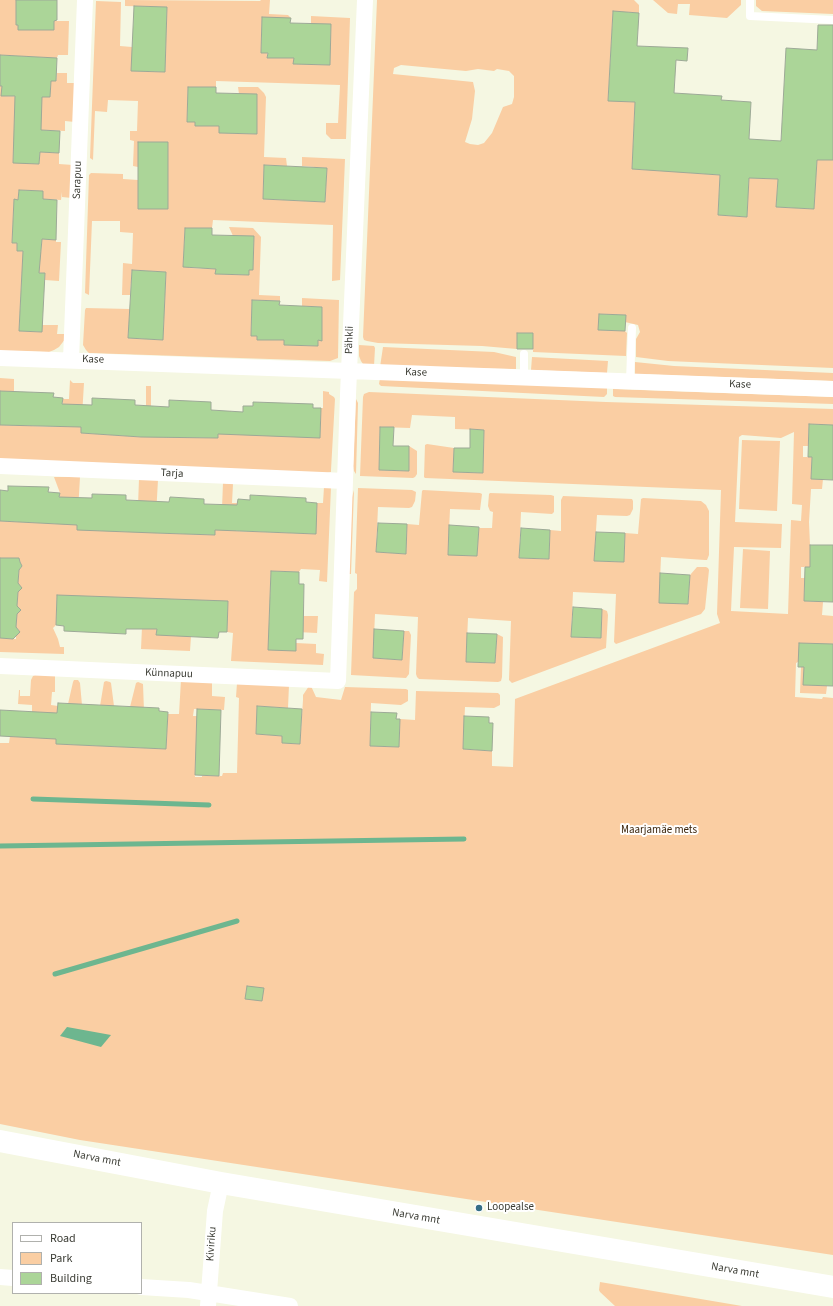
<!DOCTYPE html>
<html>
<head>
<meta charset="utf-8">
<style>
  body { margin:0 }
  #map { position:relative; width:833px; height:1306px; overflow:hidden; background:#f5f7e2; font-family:"Source Sans 3",sans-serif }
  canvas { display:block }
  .legend { position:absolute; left:12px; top:1222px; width:130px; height:72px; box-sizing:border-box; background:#fff; border:1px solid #b0b1ad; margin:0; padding:5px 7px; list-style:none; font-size:12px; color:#3a3b33 }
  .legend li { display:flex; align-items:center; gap:8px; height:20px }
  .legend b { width:20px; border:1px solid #b0b1ad }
</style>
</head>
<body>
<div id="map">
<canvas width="833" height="1306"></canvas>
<ul class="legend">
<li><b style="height:5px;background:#fff"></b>Road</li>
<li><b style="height:11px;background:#facea3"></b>Park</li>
<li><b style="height:11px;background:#abd598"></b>Building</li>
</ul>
</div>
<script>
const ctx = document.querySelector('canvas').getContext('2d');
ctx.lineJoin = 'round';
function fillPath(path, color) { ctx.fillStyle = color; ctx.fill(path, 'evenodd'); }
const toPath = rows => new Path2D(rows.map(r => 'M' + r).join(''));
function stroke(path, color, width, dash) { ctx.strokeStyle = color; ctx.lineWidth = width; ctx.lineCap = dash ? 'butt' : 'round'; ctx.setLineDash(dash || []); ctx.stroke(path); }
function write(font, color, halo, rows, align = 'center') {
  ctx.font = font + ' "Source Sans 3",sans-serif'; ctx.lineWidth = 4; ctx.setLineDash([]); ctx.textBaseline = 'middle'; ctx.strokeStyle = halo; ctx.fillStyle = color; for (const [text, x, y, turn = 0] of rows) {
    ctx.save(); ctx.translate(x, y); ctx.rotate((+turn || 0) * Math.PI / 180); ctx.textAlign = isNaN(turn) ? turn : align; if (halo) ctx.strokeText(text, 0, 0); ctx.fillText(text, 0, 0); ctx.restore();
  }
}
fillPath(toPath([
  [0,0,16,0,16,25,18,25,19,30,54,30,54,21,69,21,68,55,58,55,57,58,0,55],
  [125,0,260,1,261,0,270,0,269,14,288,15,291,18,262,18,261,53,267,53,268,58,294,58,294,64,330,65,331,25,311,24,311,16,350,18,346,139,331,139,326,134,326,123,338,123,340,85,216,81,216,87,188,87,187,121,195,122,195,126,219,126,220,133,257,134,257,94,239,94,238,87,258,87,264,93,266,97,264,157,286,158,287,166,264,165,263,199,325,202,327,168,302,166,302,157,345,159,340,280,332,281,333,225,213,220,212,228,185,228,183,265,189,265,189,268,216,269,216,274,249,275,249,270,253,270,254,236,233,236,229,227,253,228,261,237,259,295,280,296,280,301,252,300,251,335,257,336,257,340,284,340,284,345,318,346,318,340,322,340,322,307,302,306,302,298,339,300,338,358,330,361,89,353,86,350,83,345,85,310,86,308,130,309,128,338,163,340,166,272,132,270,130,295,122,295,123,263,132,264,133,233,120,232,120,221,92,221,89,295,85,293,89,175,91,173,123,174,123,179,138,180,138,209,168,209,168,142,138,142,138,167,133,166,134,141,130,140,130,131,137,131,138,101,108,100,107,112,95,111,93,160,90,158,96,1,121,2,120,46,132,47,132,71,165,72,167,7,125,6],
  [377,0,634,0,639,5,639,13,613,12,608,100,635,102,632,169,672,171,691,154,690,173,720,175,718,215,747,217,749,178,778,179,776,207,814,209,817,160,833,160,833,368,714,363,668,361,636,357,636,339,640,332,638,325,625,322,625,315,599,314,599,330,625,331,627,333,626,356,533,352,533,333,517,333,517,349,482,346,378,343,367,341,364,340,363,337],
  [401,65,466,71,478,69,494,71,497,69,509,71,514,76,514,97,512,104,503,107,492,133,484,143,478,145,470,144,465,142,472,119,475,91,473,82,393,74,394,68],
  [653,0,741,0,741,5,727,18,689,15,690,4,678,4,677,14,668,13],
  [756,0,833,0,833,14,762,11,756,6],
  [57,73,67,73,67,83,77,83,75,122,65,121,65,131,41,130,15,118,13,162,39,164,40,152,59,153,59,164,73,165,72,198,62,197,62,192,61,200,43,199,43,191,19,190,18,200,14,200,12,242,17,243,17,251,41,252,42,239,56,240,56,242,61,242,59,281,45,280,45,273,22,272,19,331,42,332,42,325,58,325,57,334,67,334,66,338,59,347,54,350,49,352,0,351,0,86,2,86,2,96,50,97,51,81,56,81],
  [359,345,374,346,375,348,374,366,363,364,361,361,359,356],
  [383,347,494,352,516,357,516,369,380,367],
  [532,357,608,361,607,373,531,370],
  [635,362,674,366,833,373,833,381,635,374],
  [0,378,14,379,14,391,12,391,12,396,0,391],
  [380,378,607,388,607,394,604,397,381,386,379,384],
  [70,380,73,383,84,383,81,433,141,437,146,406,146,386,151,386,151,418,158,437,218,438,219,411,231,411,231,417,320,437,321,408,323,408,323,391,329,392,329,394,334,397,335,399,331,470,331,472,327,473,0,460,0,425,62,427,63,399,69,399],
  [613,389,833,397,833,404,615,397,613,396],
  [369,392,606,402,833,409,833,425,809,424,808,446,803,446,803,457,812,457,811,479,823,479,822,489,811,489,809,522,810,545,810,567,801,567,801,578,805,578,804,601,823,602,822,615,833,616,833,644,796,663,795,697,822,699,823,697,833,698,833,1255,80,1140,0,1124,0,743,9,743,10,736,32,712,32,705,18,704,19,690,20,690,20,696,30,696,31,680,33,676,35,675,55,675,55,692,52,692,51,705,58,706,56,744,166,749,168,714,179,714,181,680,212,681,212,696,225,697,224,710,194,709,193,716,197,716,205,760,195,760,195,777,202,777,202,776,222,776,223,773,237,773,239,698,236,697,237,683,289,685,288,708,257,706,256,734,282,736,282,743,300,744,303,700,303,695,309,686,311,686,316,697,341,700,345,687,406,689,408,690,408,701,401,705,371,703,370,746,399,747,400,719,415,720,416,691,498,693,500,695,500,705,494,708,465,707,463,749,492,751,492,766,513,767,515,699,720,623,717,614,721,490,425,478,424,477,425,445,427,444,454,448,453,472,483,473,484,430,455,429,455,417,412,415,410,428,380,427,379,470,409,471,409,446,417,451,417,474,415,477,413,478,360,476,363,397,364,394],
  [794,432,792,504,802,505,801,521,791,520,788,614,731,611,734,547,781,548,782,524,735,522,739,437,742,435,781,438],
  [356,399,358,403,356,474,354,471,353,466],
  [742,440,780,441,777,511,739,509],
  [54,477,80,477,77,529,137,532,139,479,158,480,155,533,214,535,216,508,222,508,223,483,233,484,232,503,237,503,236,531,315,534,317,503,323,503,324,487,331,487,327,582,319,581,320,570,301,569,299,572,271,571,269,631,296,651,296,643,316,644,316,653,324,654,323,665,231,661,233,633,227,632,228,602,149,629,157,629,156,635,175,630,175,636,191,636,190,651,141,649,142,627,57,595,56,625,53,628,58,639,60,647,64,647,64,654,0,652,0,638,16,639,16,636,20,632,16,627,17,614,21,610,17,606,18,592,21,588,18,583,19,570,22,566,20,562,19,558,0,558,0,521,58,524,60,493],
  [358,488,412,490,416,492,415,501,412,507,409,508,378,507,376,552,406,554,407,524,419,525,422,491,423,490,480,493,482,494,480,510,450,509,448,554,477,556,479,528,492,528,493,512,490,511,488,506,489,494,490,493,551,495,554,496,554,512,552,514,521,512,519,558,549,559,550,530,561,531,561,500,563,496,632,499,633,501,633,509,630,515,627,516,597,515,594,561,624,562,625,533,638,534,641,499,643,498,701,501,706,505,709,511,709,555,707,560,705,560,661,557,659,602,688,604,690,575,697,567,706,567,708,568,709,570,705,609,701,614,616,644,614,642,616,594,573,592,571,637,601,638,602,609,607,611,608,615,606,648,512,683,509,680,511,621,468,618,466,662,495,663,497,634,503,637,502,677,501,681,498,682,419,679,417,677,416,674,418,617,375,614,373,658,402,660,404,631,409,631,411,635,409,674,406,678,351,675,354,592,357,589,357,574,355,573],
  [354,490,351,574,349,574,352,497],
  [743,549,770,551,768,609,740,608],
  [304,616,318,616,317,633,297,632,303,623],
  [801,667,804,667,804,685,827,686,826,694,800,693],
  [74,680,78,680,80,683,82,705,68,704,73,682],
  [106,681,110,682,111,683,114,706,100,706,104,682],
  [138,682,143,684,144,711,130,707,136,683],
  [600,1282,742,1306,615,1306,600,1292,599,1290]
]), '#facea3');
fillPath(toPath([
  [67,1027,111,1035,101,1047,60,1036]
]), '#6db68f');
stroke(toPath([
  [33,799,209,805],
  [0,846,464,839],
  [55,974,237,921]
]), '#6db68f', 5);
const building = toPath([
  [16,0,57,0,57,20,54,21,54,30,18,30,18,25,16,25,16,0],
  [134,6,167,7,165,72,131,71,134,6],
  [613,11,639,13,637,46,688,48,687,61,676,60,674,93,722,96,721,100,751,102,749,139,781,141,786,48,817,50,818,25,833,25,833,160,817,160,814,209,776,207,778,179,749,178,747,217,718,215,720,175,632,169,635,102,608,101,613,11],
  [262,17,291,18,290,23,331,24,330,65,293,64,294,58,267,58,268,53,261,53,262,17],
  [0,55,57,58,56,81,51,81,50,97,42,97,41,130,60,131,59,153,40,152,39,164,13,163,15,96,1,96,2,86,0,86,0,55],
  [188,87,216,87,216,93,257,94,257,134,219,133,219,126,195,126,195,122,187,122,188,87],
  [138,142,168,142,168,209,138,209,138,142],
  [264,165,327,168,325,202,263,199,264,165],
  [19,190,43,191,43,199,57,200,56,240,42,239,39,273,45,273,42,332,19,331,23,251,17,251,17,243,12,243,14,199,18,200,19,190],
  [185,228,212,228,212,235,254,236,253,270,249,270,249,275,215,274,216,269,183,267,185,228],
  [132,270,166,272,163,340,128,338,132,270],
  [252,300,280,301,279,305,322,307,322,341,318,340,318,346,284,345,284,340,257,340,257,336,251,336,252,300],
  [599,314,626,315,625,331,598,330,599,314],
  [517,333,533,333,533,349,517,349,517,333],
  [0,391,54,393,53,397,63,398,62,404,92,405,92,398,135,400,135,405,169,407,169,400,211,402,211,410,243,412,243,406,253,406,253,402,313,404,313,408,321,408,320,438,218,434,218,438,141,437,81,433,81,427,0,425,0,391],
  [809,424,833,425,833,480,811,479,812,457,808,457,809,424],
  [380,427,394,427,393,446,409,446,409,471,379,470,380,427],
  [470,429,484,430,483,473,453,472,454,448,470,448,470,429],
  [8,486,49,487,48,492,60,493,59,497,92,498,92,494,126,495,126,500,169,502,170,497,204,499,204,504,237,505,238,499,250,500,250,495,306,498,306,502,317,503,316,534,215,530,215,535,155,533,77,530,77,525,0,521,0,490,8,491,8,486],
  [378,523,407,524,406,554,376,552,378,523],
  [449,525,479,527,477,556,448,555,449,525],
  [521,528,550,530,549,559,519,558,521,528],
  [596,532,625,533,624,562,594,561,596,532],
  [810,545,833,545,833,602,804,601,805,567,810,567,810,545],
  [0,558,19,558,20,562,22,566,19,570,18,583,22,588,18,592,17,606,21,610,17,614,16,627,20,632,13,639,0,638,0,558],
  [271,571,299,572,299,584,304,584,303,639,296,639,296,651,268,650,271,571],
  [660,573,690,575,688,604,659,603,660,573],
  [57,595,228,601,227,632,219,632,218,638,156,635,157,629,126,629,126,634,64,631,64,626,56,625,57,595],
  [573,607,602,609,601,638,571,637,573,607],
  [374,629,404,631,402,660,373,658,374,629],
  [467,633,497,634,495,663,466,662,467,633],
  [799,643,833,644,833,686,803,685,804,667,798,667,799,643],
  [58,703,159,708,159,711,168,712,166,749,56,744,56,739,0,736,0,710,57,713,58,703],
  [257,706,302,709,300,744,282,743,282,736,256,734,257,706],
  [197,709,221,710,219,776,195,775,197,709],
  [371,712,397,713,396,719,400,719,399,747,370,746,371,712],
  [464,716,489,717,489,723,493,723,492,751,463,749,464,716],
  [247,986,264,988,262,1001,245,999,247,986]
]);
fillPath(building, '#abd598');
stroke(building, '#9da997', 1);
stroke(toPath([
  [750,0,750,16,833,20],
  [524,377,524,354],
  [630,381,632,328]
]), '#fff', 8);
stroke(toPath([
  [0,358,833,389],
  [71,360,85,0],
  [0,466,345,481],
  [0,666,338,681,348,395,365,0],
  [0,1277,13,1278],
  [141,1287,189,1290,290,1306],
  [208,1306,215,1211,221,1183]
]), '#fff', 16);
stroke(toPath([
  [0,1141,221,1183,833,1287]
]), '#fff', 22);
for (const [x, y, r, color] of [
  [479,1208,4,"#356e87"]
]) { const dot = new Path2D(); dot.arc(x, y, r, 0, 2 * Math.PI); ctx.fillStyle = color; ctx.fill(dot); stroke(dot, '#fff', 1.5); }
write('11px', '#3a3b33', '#fff', [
  ["Sarapuu",78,180,-88],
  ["Pähkli",350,340,-88],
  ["Kase",93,360,2],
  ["Kase",416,373,2],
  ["Kase",740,385,2],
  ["Tarja",172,474,3],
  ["Künnapuu",169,674,2],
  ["Narva mnt",97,1159,11],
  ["Narva mnt",416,1217,10],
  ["Kiviriku",212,1244,-86],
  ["Narva mnt",735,1271,10]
]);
write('11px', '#3b250c', '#fff', [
  ["Maarjamäe mets",659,831]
]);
write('11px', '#3a3b33', '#fff', [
  ["Loopealse",487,1208]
], 'left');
</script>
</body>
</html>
